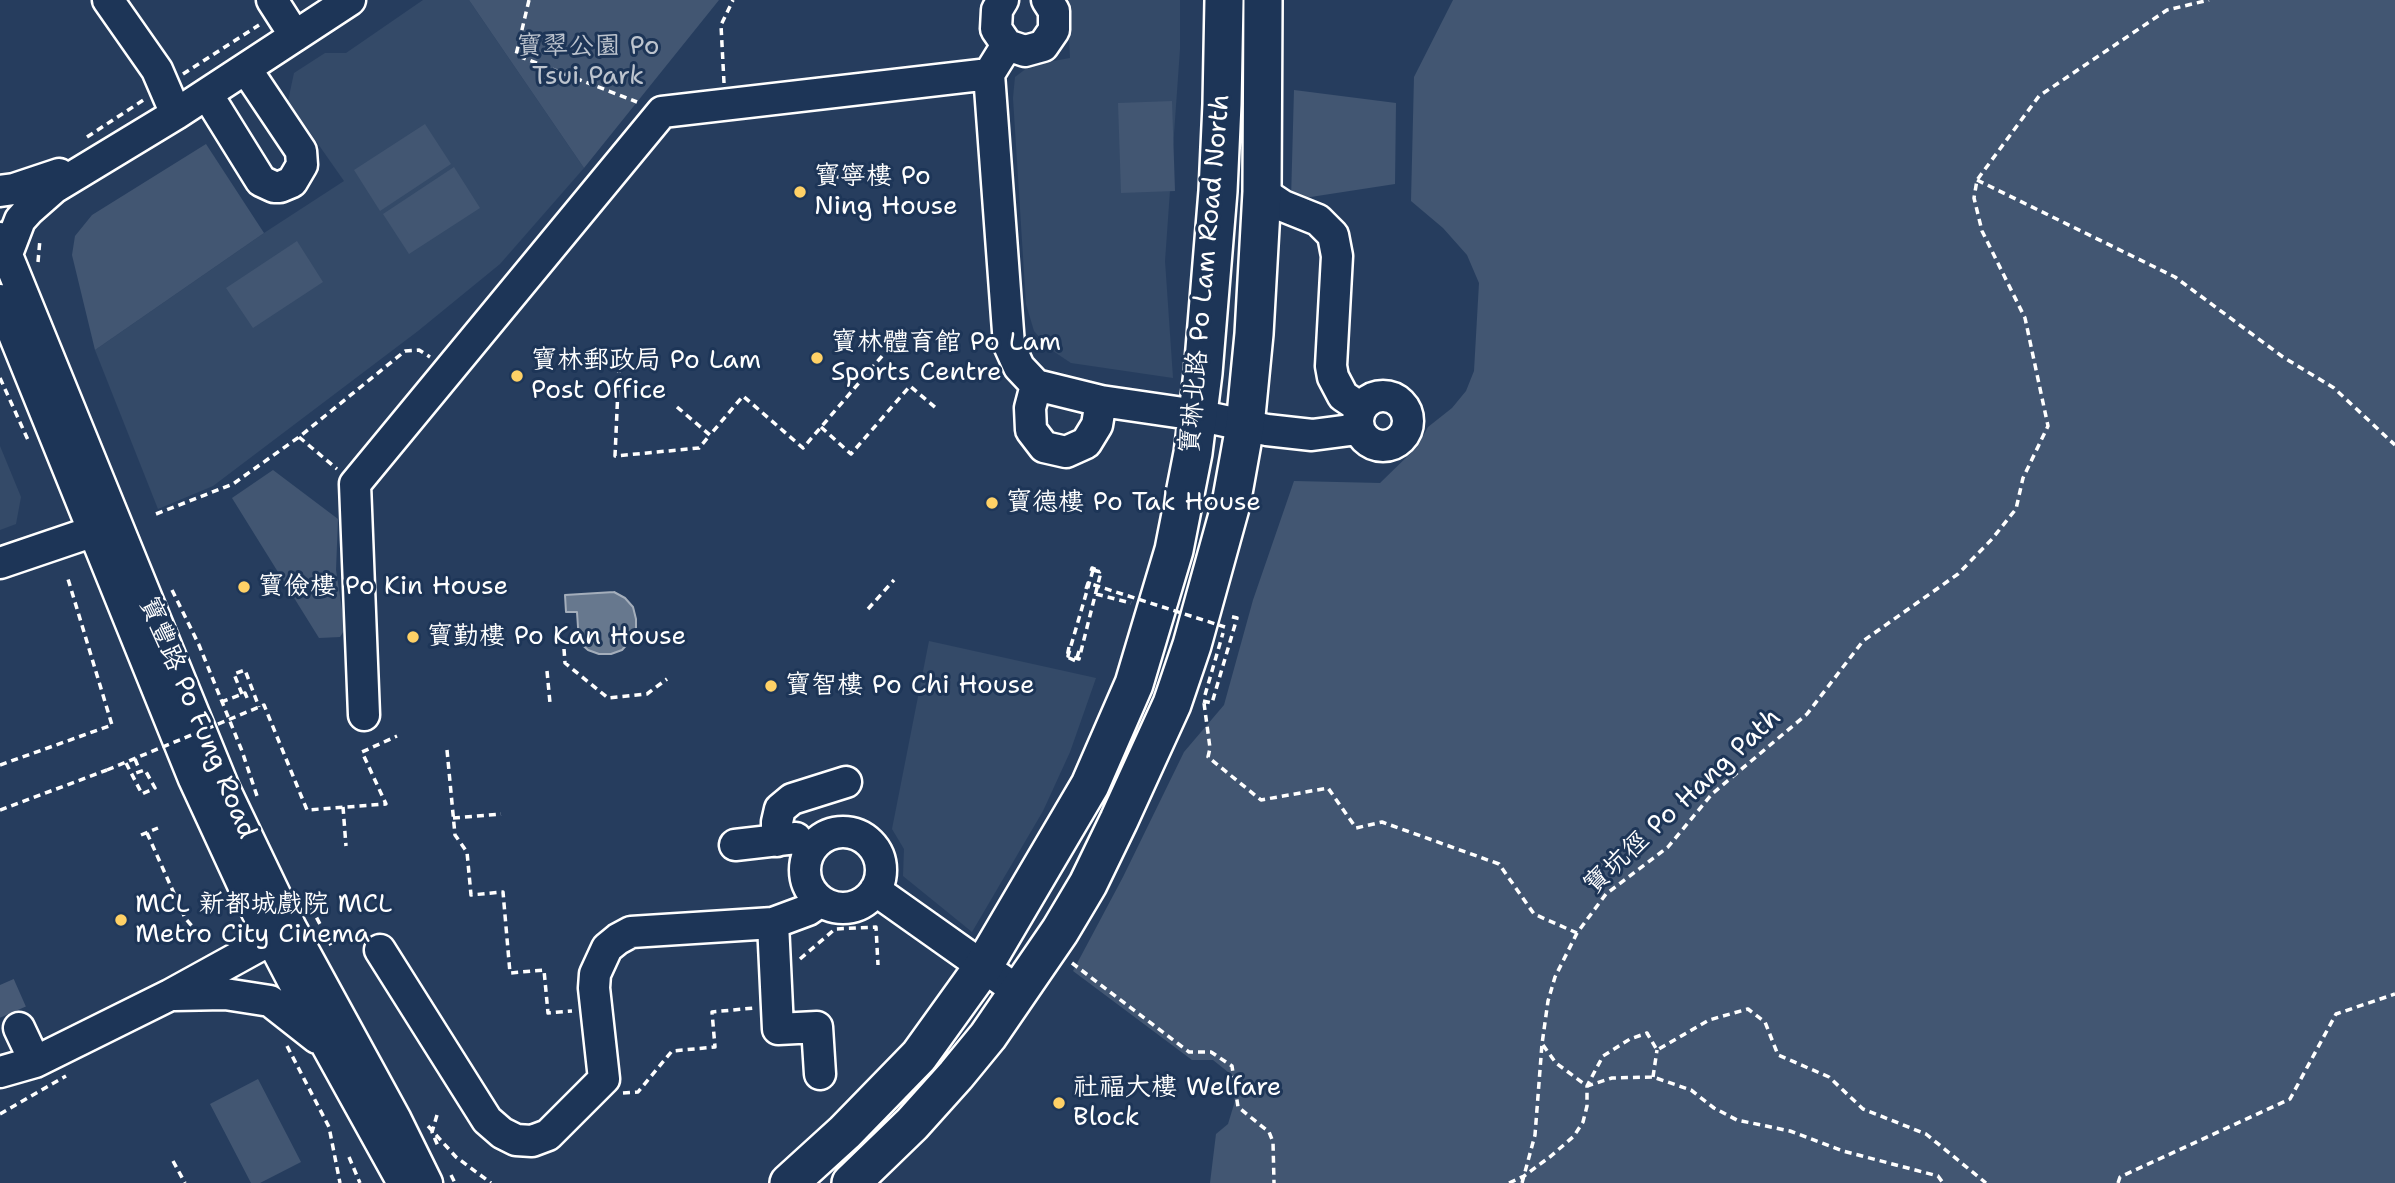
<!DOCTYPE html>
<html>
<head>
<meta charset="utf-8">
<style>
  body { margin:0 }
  canvas { display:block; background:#263d5e }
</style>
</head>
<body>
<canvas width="2395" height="1183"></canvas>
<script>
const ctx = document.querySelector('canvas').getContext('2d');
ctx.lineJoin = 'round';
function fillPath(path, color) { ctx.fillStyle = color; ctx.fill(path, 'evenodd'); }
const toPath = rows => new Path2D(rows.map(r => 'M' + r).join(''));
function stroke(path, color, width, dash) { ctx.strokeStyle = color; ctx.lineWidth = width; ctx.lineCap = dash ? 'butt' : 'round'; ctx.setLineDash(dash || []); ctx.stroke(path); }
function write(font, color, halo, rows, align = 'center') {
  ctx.font = font + ' "Shantell Sans","LXGW WenKai TC",sans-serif'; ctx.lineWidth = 6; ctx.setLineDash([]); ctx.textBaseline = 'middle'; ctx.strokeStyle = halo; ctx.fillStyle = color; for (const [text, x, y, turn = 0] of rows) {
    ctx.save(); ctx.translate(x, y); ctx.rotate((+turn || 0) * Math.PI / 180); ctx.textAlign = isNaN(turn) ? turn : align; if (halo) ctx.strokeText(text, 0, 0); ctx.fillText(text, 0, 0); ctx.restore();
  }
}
fillPath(toPath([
  [423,0,469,0,584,168,500,264,418,331,213,486,158,509,95,350,264,233,344,181,288,101,294,73,325,53,346,53],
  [1067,0,1180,0,1180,49,1165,261,1173,378,1071,363,1050,349,1034,331,1026,304,1013,98,1015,77,1031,65,1070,58],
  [0,446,21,497,16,524,0,530],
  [929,641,1096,678,1070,752,1043,811,972,932,903,876,904,849,892,829]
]), '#344a68');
fillPath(toPath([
  [469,0,719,0,584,168],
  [1453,0,2395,0,2395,1183,1210,1183,1216,1134,1228,1124,1235,1101,1228,1072,1213,1060,1192,1060,1073,971,1123,877,1184,752,1224,705,1253,600,1294,481,1380,483,1417,447,1428,427,1452,408,1466,391,1474,371,1479,283,1467,255,1443,228,1411,201,1414,77],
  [1294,90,1396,103,1395,184,1291,200],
  [1172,101,1175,191,1121,193,1118,103],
  [425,124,451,164,380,211,354,170],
  [206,144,264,233,95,350,72,255,75,236,92,215],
  [454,167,480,208,409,254,383,214],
  [297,241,323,282,253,328,226,288],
  [273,470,338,519,336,570,345,629,340,637,319,638,232,498],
  [258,1079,301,1162,260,1183,251,1183,210,1104]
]), '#425672');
const water = toPath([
  [614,592,625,598,633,607,636,619,636,630,630,641,622,650,611,654,599,654,588,650,579,642,577,612,566,612,565,595,614,592]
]);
fillPath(water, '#67788e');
stroke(water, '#a4aebb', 2);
stroke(toPath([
  [0,985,19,1028]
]), '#475a76', 30, [30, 15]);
const minor = toPath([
  [108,0,157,70,176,114],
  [272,0,295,36],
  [1003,0,997,10,996,29,1007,45,1025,51,1043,46,1054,30,1054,11,1047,0],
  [1007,45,989,74,1009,345,1019,367,1036,385,1101,401,1197,415,1267,430,1312,435,1358,429],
  [207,94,261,181,274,187,280,187,292,182,302,165,301,151,246,69],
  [0,191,14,189,59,174],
  [1262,192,1283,206,1318,220,1333,235,1337,256,1331,366,1333,377,1343,396,1361,408],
  [0,238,224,788,291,928,396,1120,427,1183],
  [7,254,20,220,29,210,54,188,176,114,350,0],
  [0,300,194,779,243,885,326,1044,403,1183],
  [1036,385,1030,408,1031,430,1044,447,1066,452,1086,443,1097,425,1101,401],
  '1358 421a25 25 0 1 1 50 0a25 25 0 1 1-50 0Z',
  [0,563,112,525],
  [364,715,355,484,662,112,989,74],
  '805 870a38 38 0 1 1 76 0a38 38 0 1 1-76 0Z',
  [777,841,777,822,780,809,792,799,846,782],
  [735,845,796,838],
  [875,890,1019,992],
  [773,923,778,1029,817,1027,820,1074],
  [380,950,487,1120,502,1133,516,1140,532,1141,548,1135,604,1079,594,988,595,974,607,948,618,939,631,932,773,923,808,910,821,901],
  [174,995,225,994,270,1001,317,1038],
  [19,1028,35,1062],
  [0,1072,35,1062,170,995,288,930]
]);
const major = toPath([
  [789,1183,845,1132,919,1056,983,967,1090,785,1134,684,1174,550,1193,453,1203,373,1218,191,1222,104,1224,0],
  [851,1183,912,1124,956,1075,988,1036,1060,931,1088,884,1119,820,1172,704,1192,645,1231,504,1245,426,1254,334,1262,192,1263,0]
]);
stroke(minor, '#fff', 35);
stroke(major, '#fff', 42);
stroke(toPath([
  [529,0,516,55,637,102],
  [183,74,259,25],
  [724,83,721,25,733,0],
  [87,137,145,99],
  [824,178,865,175],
  [1977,180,2175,277,2283,357,2334,388,2395,445],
  [38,262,40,239],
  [619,366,615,456,699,448,710,435],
  [0,378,28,440],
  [677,407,710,435,743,396,803,448,889,348],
  [821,427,851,454,910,386,936,408],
  [299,437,337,469],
  [156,514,233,484,299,437,405,351,419,350,430,357],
  [1093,570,1101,572,1079,659,1068,656,1093,570],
  [172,590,199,645,242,751,257,796],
  [1096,594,1131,603],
  [868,609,894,580],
  [564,649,565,663,608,698,647,694,667,679],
  [547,671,550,703],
  [242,694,234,674,245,670,259,707],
  [1203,701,1212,703,1237,618,1229,616],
  [221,702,245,693,248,700],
  [1204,703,1210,748,1208,757,1261,800,1328,788,1356,828,1382,822,1499,864,1534,914,1577,933],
  [447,750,455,835,467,852,471,895,503,892,510,973,544,970,548,1013,572,1011],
  [135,759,139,769],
  [126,763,142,794,155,788,145,770,133,774],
  [0,765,112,725,68,579],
  [343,807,346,846],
  [0,810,107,770],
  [453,818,501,814],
  [147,833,185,918,210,947],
  [141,835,158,828],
  [311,907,332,947],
  [800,959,835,929,876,927,878,965],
  [1072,963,1189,1052,1211,1052,1232,1066,1238,1107,1269,1132,1273,1142,1274,1183],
  [1543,1045,1556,1063,1587,1086,1612,1078,1653,1077,1691,1090,1714,1108,1737,1120,1790,1131,1843,1151,1938,1176,1943,1183],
  [287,1046,329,1127,340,1183],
  [1653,1077,1657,1050],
  [623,1093,638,1092,672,1051,715,1047,712,1012,754,1008],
  [0,1114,66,1076],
  [437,1115,432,1132,438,1146],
  [428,1126,456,1157,491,1183],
  [349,1157,360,1183],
  [173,1161,185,1183],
  [451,1175,455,1183],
  [1509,1183,1524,1176,1551,1156,1574,1136,1583,1122,1587,1106,1587,1086,1603,1056,1630,1039,1647,1033,1657,1050,1709,1020,1748,1009,1765,1022,1778,1055,1829,1077,1863,1109,1926,1134,1986,1183],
  [1522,1183,1535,1135,1542,1044,1548,1001,1555,977,1577,933,1606,894,1668,847,1712,794,1807,714,1863,641,1958,574,1992,539,2016,509,2023,478,2048,426,2025,318,1982,231,1974,198,1977,180,2039,96,2167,10,2209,0],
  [2118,1183,2120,1177,2290,1099,2336,1014,2395,994]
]), '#fff', 3.5, [7, 5]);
stroke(minor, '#1d3557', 30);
stroke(major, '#1d3557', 37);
stroke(toPath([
  [1091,571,1092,568,1100,571,1099,573],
  [1086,589,1088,583,1225,627],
  [1069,647,1067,657,1076,661,1079,651],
  [1205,695,1223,633],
  [107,770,264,705,307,810,386,804,362,752,397,736]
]), '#fff', 3.5, [7, 5]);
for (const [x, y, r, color] of [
  [800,192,7,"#ffd166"],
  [817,358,7,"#ffd166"],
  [517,376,7,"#ffd166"],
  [992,503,7,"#ffd166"],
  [244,587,7,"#ffd166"],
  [413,637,7,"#ffd166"],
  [771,686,7,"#ffd166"],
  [121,920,7,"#ffd166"],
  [1059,1103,7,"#ffd166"]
]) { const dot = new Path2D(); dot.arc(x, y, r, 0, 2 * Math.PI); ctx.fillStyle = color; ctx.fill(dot); stroke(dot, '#1d3557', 2.5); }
write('26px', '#bdc4ce', '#1d3557', [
  ["寶翠公園 Po",588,47],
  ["Tsui Park",588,77]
]);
write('26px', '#fff', '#1d3557', [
  ["寶寧樓 Po",814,177],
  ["Ning House",814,207],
  ["寶林體育館 Po Lam",831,343],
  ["Sports Centre",831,373],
  ["寶林郵政局 Po Lam",531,361],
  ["Post Office",531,391],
  ["寶德樓 Po Tak House",1006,503],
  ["寶儉樓 Po Kin House",258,587],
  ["寶勤樓 Po Kan House",427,637],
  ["寶智樓 Po Chi House",785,686],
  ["MCL 新都城戲院 MCL",135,905],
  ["Metro City Cinema",135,935],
  ["社福大樓 Welfare",1073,1088],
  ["Block",1073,1118]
], 'left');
write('26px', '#fff', '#1d3557', [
  ["寶琳北路 Po Lam Road North",1206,274,-85],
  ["寶豐路 Po Fung Road",197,718,67],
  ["寶坑徑 Po Hang Path",1683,802,-43]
]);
</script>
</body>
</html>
